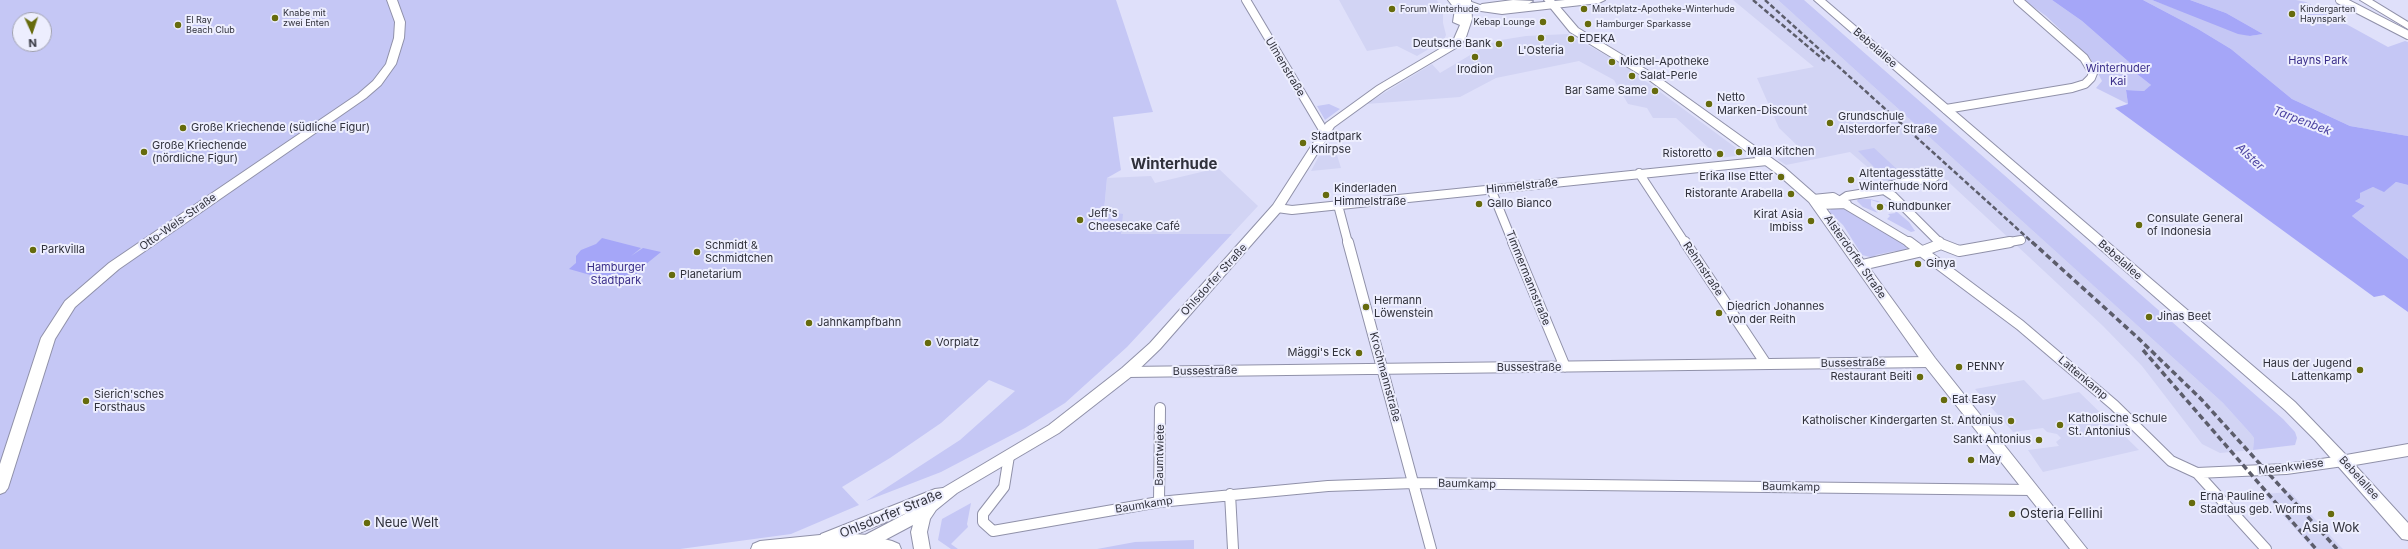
<!DOCTYPE html>
<html>
<head>
<meta charset="utf-8">
<style>
  body { margin:0 }
  #map { position:relative; width:2408px; height:549px; overflow:hidden; background:#dfe0fa; font-family:Inter,sans-serif }
  canvas { display:block }
  .north { position:absolute; left:12px; top:12px; width:40px; height:40px; box-sizing:border-box; background:#edeefe; border:1px solid #a1a2b0; border-radius:50%; rotate:177deg; font-size:11px; font-weight:700; line-height:16px; text-align:center; color:#30313b }
  .north::after { content:''; display:block; margin:auto; width:14px; height:18px; background:#666b0d; clip-path:polygon(50% 0,100% 100%,50% 72%,0 100%) }
</style>
</head>
<body>
<div id="map">
<canvas width="2408" height="549"></canvas>
<div class="north">N</div>
</div>
<script>
const ctx = document.querySelector('canvas').getContext('2d');
ctx.lineJoin = 'round';
function fillPath(path, color) { ctx.fillStyle = color; ctx.fill(path, 'evenodd'); }
const toPath = rows => new Path2D(rows.map(r => 'M' + r).join(''));
function stroke(path, color, width, dash) { ctx.strokeStyle = color; ctx.lineWidth = width; ctx.lineCap = dash ? 'butt' : 'round'; ctx.setLineDash(dash || []); ctx.stroke(path); }
function write(font, color, halo, rows, align = 'center') {
  ctx.font = font + ' Inter,sans-serif'; ctx.lineWidth = 4; ctx.setLineDash([]); ctx.textBaseline = 'middle'; ctx.strokeStyle = halo; ctx.fillStyle = color; for (const [text, x, y, turn = 0] of rows) {
    ctx.save(); ctx.translate(x, y); ctx.rotate((+turn || 0) * Math.PI / 180); ctx.textAlign = isNaN(turn) ? turn : align; if (halo) ctx.strokeText(text, 0, 0); ctx.fillText(text, 0, 0); ctx.restore();
  }
}
fillPath(toPath([
  [1339,0,1437,0,1443,13,1443,23,1446,35,1444,40,1417,56,1397,46,1367,51],
  [1733,0,1778,0,2223,403,2251,434,2254,438,2253,450,2220,453,2202,444,2142,366,2103,326,1941,175,1886,183,1850,152,1786,165,1777,159,1805,153,1779,128,1757,78,1814,67],
  [1568,34,1625,66,1743,153,1743,155,1720,158,1676,118,1653,118,1647,108,1628,104,1614,80,1579,61,1496,78,1460,97,1366,104,1432,64,1440,73,1487,45,1501,40,1526,36],
  [1337,155,1341,168,1311,171,1319,156],
  [1218,168,1258,206,1232,234,1120,234,1104,212,1107,178,1151,176,1155,183],
  [2024,380,2043,400,2079,392,2139,450,2043,472,2028,450,2059,446,2056,442,2061,438,2057,434,2047,432,2043,428,2013,432,1975,389],
  [2290,492,2340,546,2343,549,2313,549,2264,494]
]), '#d2d4f4');
fillPath(toPath([
  [0,0,1116,0,1153,112,1113,117,1121,170,1107,178,1104,211,1123,214,1121,234,1232,234,1127,347,1065,403,1025,428,941,472,866,501,960,440,1015,391,989,380,941,423,890,458,842,487,859,505,791,534,680,549,0,549],
  [20,20,44,20,44,44,20,44],
  [1778,0,1804,0,2283,419,2295,432,2297,438,2295,445,2253,450,2254,438,2251,434,2223,403],
  [2024,0,2052,0,2082,21,2138,70,2137,74,2151,85,2149,88,2144,91,2126,90,2128,104,2096,88,2102,81,2090,58,2046,16],
  [2143,0,2152,0,2250,36,2263,34,2226,13,2190,0,2296,0,2306,2,2388,47,2405,41,2408,42,2408,136,2350,126,2292,99,2231,49,2198,29],
  [1329,104,1340,109,1325,120,1317,106],
  [1874,148,1900,172,1882,175,1858,151],
  [2396,182,2408,185,2408,259,2352,216,2365,206,2355,201,2359,193,2373,187,2384,191],
  [1858,199,1870,199,1878,201,1891,207,1909,222,1915,231,1911,232,1887,219,1890,216,1888,214,1896,213,1883,204,1871,200,1871,206,1878,213,1863,207,1857,201],
  [1844,207,1905,244,1908,251,1903,254,1895,251,1876,255,1874,257,1878,259,1862,255,1843,225,1829,212,1832,208],
  [971,503,967,524,968,527,951,544,958,549,951,549,938,540,942,519],
  [1194,540,1194,549,1097,549,1135,542]
]), '#c5c7f5');
fillPath(toPath([
  [2052,0,2143,0,2198,29,2231,49,2292,99,2350,126,2408,136,2408,185,2396,182,2384,192,2373,187,2360,193,2360,198,2355,201,2365,206,2352,216,2408,259,2408,312,2384,295,2374,297,2115,108,2128,104,2126,90,2144,91,2151,85,2137,74,2138,70,2082,21],
  [2152,0,2190,0,2226,13,2263,34,2250,36,2238,34],
  [602,238,641,248,631,256,643,248,661,252,640,269,628,286,609,280,617,269,608,280,569,269,576,263,576,256,581,250,596,244]
]), '#a5a6f8');
const streetFar1 = toPath([
  [1246,0,1325,133],
  [2340,0,2408,35],
  [1946,109,2072,88,2085,84,2091,78,2093,73,2084,58,2018,0],
  [1639,173,1685,243],
  [1491,189,1513,243],
  [1884,190,1888,186,1935,177],
  [1813,199,1833,197,1910,243],
  [1841,200,1847,196,1884,190,1893,196,1940,243],
  [1338,205,1348,243],
  [1819,205,1847,204],
  [1277,208,1292,210,1767,161],
  [2004,243,2021,240]
]);
const street = toPath([
  [1348,242,1431,549],
  [1513,242,1565,367],
  [1685,242,1766,364],
  [1909,242,2020,325,2114,405,2171,461,2197,473,2266,549],
  [1941,244,1959,251,2010,242],
  [1862,265,1923,251,1941,244,1939,242],
  [1127,372,1930,362],
  [1009,456,1004,487,983,514,983,522,993,531,1159,502,1328,486,1414,483,2032,490],
  [2197,473,2286,469,2343,461],
  [1230,494,1233,549],
  [1159,502,1160,408]
]);
const secondary = toPath([
  [387,0,397,0,405,22,404,38,396,64,381,85,366,98,119,269,75,307,55,339,8,488,5,492,0,494,0,464,41,338,65,301,109,263,358,94,373,81,386,64,394,38,395,22,387,0],
  [1448,0,1458,0,1461,4,1461,0,1471,0,1472,19,1466,37,1461,45,1385,90,1334,127,1281,211,1160,349,1132,376,1059,433,957,493,936,510,930,519,927,532,930,549,914,549,911,532,913,525,868,549,846,549,848,544,907,513,833,544,827,545,821,544,819,539,821,534,935,489,943,488,1049,425,1122,368,1150,343,1273,205,1326,123,1377,86,1453,41,1460,25,1453,22,1455,9,1448,0],
  [1513,0,1533,1,1528,4,1482,10,1477,7,1482,4,1513,0],
  [1544,0,1554,0,1578,28,1657,76,1784,167,1817,196,1935,358,2087,549,2070,549,1925,366,1809,202,1776,173,1649,80,1570,32,1544,0],
  [1814,0,1825,0,2295,402,2346,455,2408,444,2408,456,2355,465,2408,523,2408,540,2402,539,2315,440,2285,410,1814,0],
  [2360,0,2372,0,2408,22,2408,29,2360,0]
]);
const primary = toPath([
  [1449,0,1466,0,1480,5,1502,6,1565,0,1605,0,1599,3,1502,14,1474,10,1449,0],
  [840,533,868,535,892,541,899,544,901,549,751,549,753,544,760,541,840,533]
]);
stroke(streetFar1, '#9091a9', 10);
stroke(street, '#9091a9', 12);
stroke(secondary, '#9091a9', 2);
stroke(primary, '#9091a9', 2);
stroke(streetFar1, '#fff', 8);
stroke(street, '#fff', 10);
fillPath(secondary, '#fff');
fillPath(primary, '#fff');
stroke(toPath([
  [1753,0,1825,61],
  [1765,0,2033,243]
]), '#5c5d6b', 2.5, [5, 2.5]);
stroke(toPath([
  [2032,242,2137,337,2201,399,2337,549],
  [2143,350,2316,549]
]), '#5c5d6b', 3.5, [6, 3.5]);
for (const [x, y, r, color] of [
  [1392,9,4,"#666b0d"],
  [1584,9,4,"#666b0d"],
  [2292,14,4,"#666b0d"],
  [275,18,4,"#666b0d"],
  [1543,22,4,"#666b0d"],
  [1588,24,4,"#666b0d"],
  [178,25,4,"#666b0d"],
  [1541,38,4,"#666b0d"],
  [1571,39,4,"#666b0d"],
  [1499,44,4,"#666b0d"],
  [1475,57,4,"#666b0d"],
  [1612,62,4,"#666b0d"],
  [1632,76,4,"#666b0d"],
  [1655,91,4,"#666b0d"],
  [1709,104,4,"#666b0d"],
  [1830,123,4,"#666b0d"],
  [183,128,4,"#666b0d"],
  [1303,143,4,"#666b0d"],
  [144,152,4,"#666b0d"],
  [1739,152,4,"#666b0d"],
  [1720,154,4,"#666b0d"],
  [1781,177,4,"#666b0d"],
  [1851,180,4,"#666b0d"],
  [1791,194,4,"#666b0d"],
  [1326,195,4,"#666b0d"],
  [1479,204,4,"#666b0d"],
  [1880,207,4,"#666b0d"],
  [1080,220,4,"#666b0d"],
  [1811,221,4,"#666b0d"],
  [2139,225,4,"#666b0d"],
  [33,250,4,"#666b0d"],
  [697,252,4,"#666b0d"],
  [1918,264,4,"#666b0d"],
  [672,275,4,"#666b0d"],
  [1366,307,4,"#666b0d"],
  [1719,313,4,"#666b0d"],
  [2149,317,4,"#666b0d"],
  [809,323,4,"#666b0d"],
  [928,343,4,"#666b0d"],
  [1359,353,4,"#666b0d"],
  [1959,367,4,"#666b0d"],
  [2360,370,4,"#666b0d"],
  [1920,377,4,"#666b0d"],
  [1944,400,4,"#666b0d"],
  [86,401,4,"#666b0d"],
  [2011,421,4,"#666b0d"],
  [2060,425,4,"#666b0d"],
  [2039,440,4,"#666b0d"],
  [1971,460,4,"#666b0d"],
  [2192,503,4,"#666b0d"],
  [2012,514,4,"#666b0d"],
  [2331,514,4,"#666b0d"],
  [367,523,4,"#666b0d"]
]) { const dot = new Path2D(); dot.arc(x, y, r, 0, 2 * Math.PI); ctx.fillStyle = color; ctx.fill(dot); stroke(dot, '#edeefe', 1.5); }
write('9px', '#30313b', '#edeefe', [
  ["Forum Winterhude",1400,9],
  ["Marktplatz-Apotheke-Winterhude",1592,9],
  ["Kindergarten",2300,9],
  ["Haynspark",2300,19],
  ["Knabe mit",283,13],
  ["zwei Enten",283,23],
  ["El Ray",186,20],
  ["Beach Club",186,30],
  ["Kebap Lounge",1535,22,"right"],
  ["Hamburger Sparkasse",1596,24]
], 'left');
write('11px', '#30313b', '#edeefe', [
  ["EDEKA",1579,39],
  ["Deutsche Bank",1491,44,"right"],
  ["L'Osteria",1541,51,"center"],
  ["Michel-Apotheke",1620,62],
  ["Irodion",1475,70,"center"],
  ["Salat-Perle",1640,76],
  ["Bar Same Same",1647,91,"right"],
  ["Netto",1717,98],
  ["Marken-Discount",1717,111],
  ["Grundschule",1838,117],
  ["Alsterdorfer Straße",1838,130],
  ["Große Kriechende (südliche Figur)",191,128],
  ["Stadtpark",1311,137],
  ["Knirpse",1311,150],
  ["Große Kriechende",152,146],
  ["(nördliche Figur)",152,159],
  ["Mala Kitchen",1747,152],
  ["Ristoretto",1712,154,"right"],
  ["Altentagesstätte",1859,174],
  ["Winterhude Nord",1859,187],
  ["Erika Ilse Etter",1773,177,"right"],
  ["Kinderladen",1334,189],
  ["Himmelstraße",1334,202],
  ["Ristorante Arabella",1783,194,"right"],
  ["Gallo Bianco",1487,204],
  ["Rundbunker",1888,207],
  ["Jeff's",1088,214],
  ["Cheesecake Café",1088,227],
  ["Kirat Asia",1803,215,"right"],
  ["Imbiss",1803,228,"right"],
  ["Consulate General",2147,219],
  ["of Indonesia",2147,232],
  ["Schmidt &",705,246],
  ["Schmidtchen",705,259],
  ["Parkvilla",41,250],
  ["Ginya",1926,264],
  ["Planetarium",680,275],
  ["Hermann",1374,301],
  ["Löwenstein",1374,314],
  ["Diedrich Johannes",1727,307],
  ["von der Reith",1727,320],
  ["Jinas Beet",2157,317],
  ["Jahnkampfbahn",817,323],
  ["Vorplatz",936,343],
  ["Mäggi's Eck",1351,353,"right"],
  ["Haus der Jugend",2352,364,"right"],
  ["Lattenkamp",2352,377,"right"],
  ["PENNY",1967,367],
  ["Restaurant Beiti",1912,377,"right"],
  ["Sierich'sches",94,395],
  ["Forsthaus",94,408],
  ["Eat Easy",1952,400],
  ["Katholische Schule",2068,419],
  ["St. Antonius",2068,432],
  ["Katholischer Kindergarten St. Antonius",2003,421,"right"],
  ["Sankt Antonius",2031,440,"right"],
  ["May",1979,460],
  ["Erna Pauline",2200,497],
  ["Stadtaus geb. Worms",2200,510]
], 'left');
write('11px', '#30313b', '#edeefe', [
  ["Bebelallee",1875,48,41],
  ["Ulmenstraße",1285,67,59],
  ["Himmelstraße",1522,186,-6],
  ["Otto-Wels-Straße",178,222,-35],
  ["Alsterdorfer Straße",1855,257,55],
  ["Bebelallee",2120,260,41],
  ["Rehmstraße",1703,269,56],
  ["Timmermannstraße",1528,278,68],
  ["Ohlsdorfer Straße",1214,280,-48],
  ["Bussestraße",1853,363,-1],
  ["Bussestraße",1529,368],
  ["Bussestraße",1205,371,-1],
  ["Krochmannstraße",1385,377,75],
  ["Lattenkamp",2083,378,40],
  ["Baumtwiete",1160,455,-89],
  ["Meenkwiese",2291,467,-7],
  ["Bebelallee",2359,478,48],
  ["Baumkamp",1467,484,1],
  ["Baumkamp",1791,487,1],
  ["Baumkamp",1144,505,-9]
]);
write('11px', '#392d89', '#edeefe', [
  ["Hayns Park",2318,61],
  ["Winterhuder",2118,69],
  ["Kai",2118,82],
  ["Hamburger",616,268],
  ["Stadtpark",616,281]
]);
write('italic 12px', '#4c44a2', '#edeefe', [
  ["Tarpenbek",2302,121,21],
  ["Alster",2250,157,43]
]);
write('13px', '#30313b', '#edeefe', [
  ["Ohlsdorfer Straße",891,514,-22]
]);
write('13px', '#30313b', '#edeefe', [
  ["Osteria Fellini",2020,514],
  ["Neue Welt",375,523],
  ["Asia Wok",2331,528,"center"]
], 'left');
write('bold 15px', '#30313b', '#edeefe', [
  ["Winterhude",1174,164]
]);
</script>
</body>
</html>
